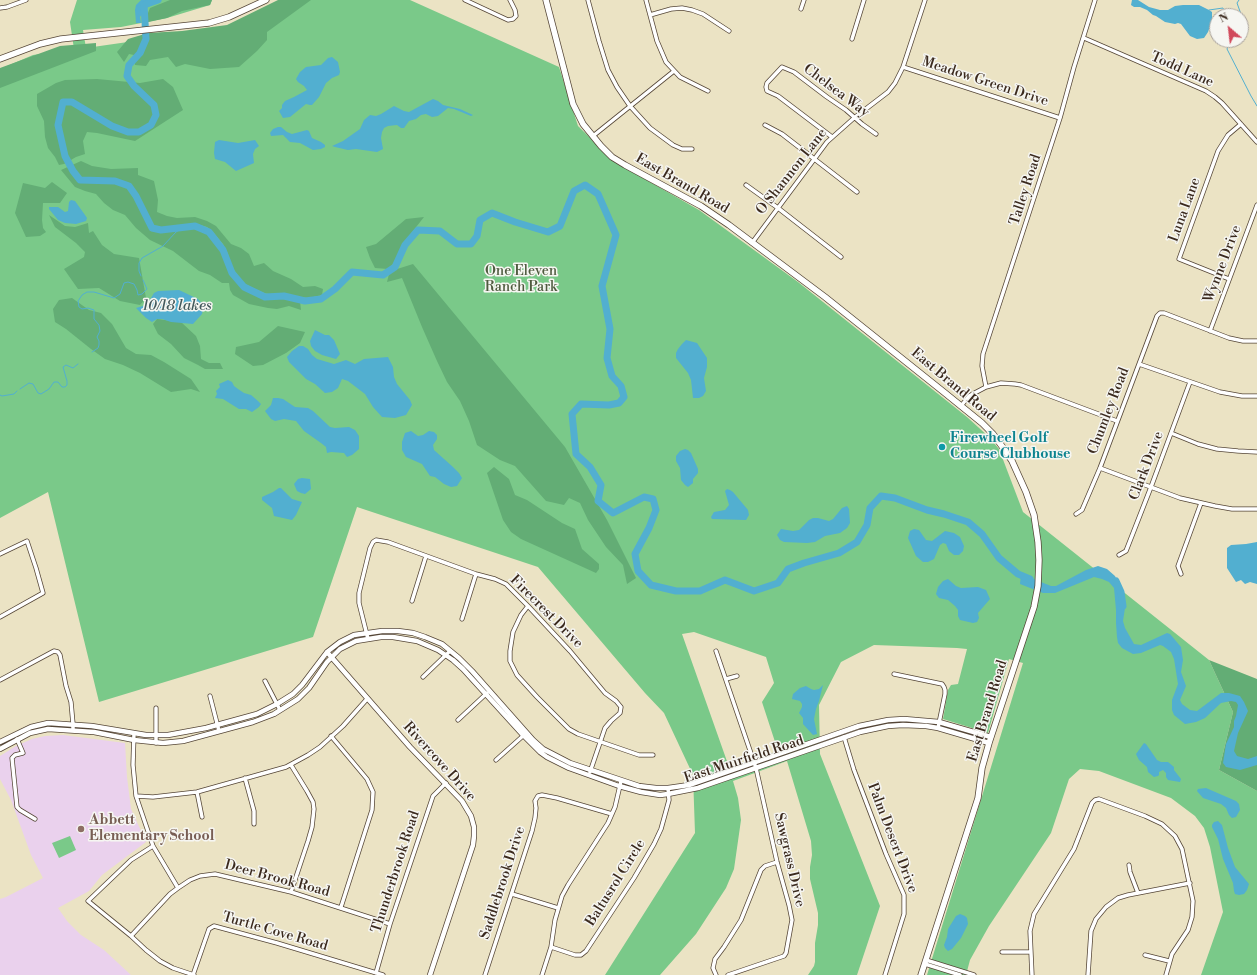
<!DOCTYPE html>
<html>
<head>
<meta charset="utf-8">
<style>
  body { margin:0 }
  #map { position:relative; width:1257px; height:975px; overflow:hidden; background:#ebe3c4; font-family:"Libre Bodoni",serif }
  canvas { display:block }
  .north { position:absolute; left:1209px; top:8px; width:40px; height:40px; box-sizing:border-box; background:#f6f6f2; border:1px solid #aba49d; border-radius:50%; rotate:332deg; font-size:11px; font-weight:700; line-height:16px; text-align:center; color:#3b2a1e }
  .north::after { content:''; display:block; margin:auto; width:14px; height:18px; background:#d1495b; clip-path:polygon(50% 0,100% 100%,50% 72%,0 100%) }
</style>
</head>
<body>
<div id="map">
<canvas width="1257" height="975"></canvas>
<div class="north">N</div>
</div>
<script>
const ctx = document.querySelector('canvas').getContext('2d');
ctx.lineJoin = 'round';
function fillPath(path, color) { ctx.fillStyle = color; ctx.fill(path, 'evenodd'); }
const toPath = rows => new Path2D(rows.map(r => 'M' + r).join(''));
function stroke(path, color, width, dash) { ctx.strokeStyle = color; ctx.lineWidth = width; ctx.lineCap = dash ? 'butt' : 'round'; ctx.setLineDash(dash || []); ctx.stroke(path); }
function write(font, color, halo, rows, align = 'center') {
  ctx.font = font + ' "Libre Bodoni",serif'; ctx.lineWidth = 3; ctx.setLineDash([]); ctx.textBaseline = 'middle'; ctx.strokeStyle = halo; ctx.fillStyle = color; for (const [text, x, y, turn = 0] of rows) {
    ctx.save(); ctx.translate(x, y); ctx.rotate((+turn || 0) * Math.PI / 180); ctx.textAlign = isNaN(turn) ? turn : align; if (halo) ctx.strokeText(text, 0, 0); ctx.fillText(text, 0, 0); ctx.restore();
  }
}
fillPath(toPath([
  [63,735,125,743,127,777,131,809,146,842,102,875,89,891,58,908,67,921,81,935,104,950,131,975,0,975,0,899,6,897,43,878,31,855,11,800,0,779,0,756,16,746,32,739,45,736]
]), '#ead1ed');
fillPath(toPath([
  [77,0,212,0,210,5,167,18,121,27,83,30,86,48,232,27,284,0,410,0,559,67,578,126,615,162,699,210,798,282,967,417,989,437,999,449,1023,512,1209,660,1233,712,1219,770,1257,791,1257,975,1201,975,1223,912,1210,847,1204,828,1195,816,1171,798,1099,771,1080,769,1069,779,1051,833,989,926,970,960,966,975,927,975,1023,663,1009,659,988,733,943,719,948,690,951,685,958,684,967,649,957,648,874,645,841,662,819,705,820,754,880,906,857,975,808,975,814,966,815,962,815,943,818,925,818,913,810,879,810,867,812,855,811,841,787,761,733,781,738,798,741,820,734,869,726,888,696,934,660,975,605,975,695,833,693,775,664,713,645,693,538,567,357,507,313,637,99,702,48,492,0,518,0,69,33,55,74,49,70,22],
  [694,632,766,657,774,683,762,702,778,751,729,767,682,634],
  [70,836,76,850,59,858,52,843]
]), '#7ac989');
fillPath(toPath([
  [170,0,212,0,210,5,182,11,167,18,144,23,150,8],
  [278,0,311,0,267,32,267,40,257,51,239,67,210,69,185,64,176,67,168,57,150,60,146,66,135,65,134,55,129,54,124,62,117,52,128,39,148,33,182,31,227,25],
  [96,43,96,51,0,88,0,68,60,46],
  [97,79,140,83,163,79,173,87,183,110,135,141,97,133,87,132,83,141,85,154,76,157,64,164,59,165,55,157,48,148,45,137,44,121,37,106,37,94,56,83,65,80],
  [81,161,92,166,111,169,138,168,138,175,154,181,158,200,157,212,167,216,177,218,195,217,207,221,216,226,231,244,241,248,249,254,254,266,264,263,273,271,291,279,303,287,315,286,323,289,322,295,309,298,299,297,286,294,274,295,264,293,253,288,243,283,230,264,228,254,223,244,213,232,207,227,197,224,172,226,182,230,191,228,209,234,221,250,229,273,240,286,248,292,261,298,283,299,300,301,301,310,289,306,277,309,268,308,249,304,233,295,230,290,229,283,222,283,210,275,199,271,173,251,150,240,136,228,125,215,113,210,104,203,96,194,85,191,75,187,61,170],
  [52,182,67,193,60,203,43,203,42,220,43,228,46,232,40,236,26,237,15,213,23,183,45,188],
  [49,215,65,226,75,227,88,223,89,233,93,231,102,245,114,254,139,258,146,298,140,305,120,301,99,288,78,289,64,269,84,257,85,252,76,243,55,227],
  [424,217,402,245,396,261,388,269,375,268,370,258,366,247,376,244,406,219],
  [413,264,565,447,607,520,636,578,627,584,623,565,606,547,588,520,580,503,569,498,564,505,546,501,515,466,500,460,477,445,469,421,460,401,447,382,437,361,422,327,402,278,387,282,389,274,394,270],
  [72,298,89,310,101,313,112,324,126,348,136,354,151,355,164,362,191,379,200,392,191,389,171,392,140,373,123,365,105,359,91,349,66,329,55,322,53,309,59,300],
  [157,319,181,322,196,336,200,346,201,359,209,363,220,363,223,369,205,369,198,365,184,358,171,344,158,334,153,324],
  [278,326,305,332,300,343,286,353,263,365,253,366,235,354,236,347,259,342],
  [494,467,509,479,515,495,527,500,562,523,575,529,582,549,599,564,599,569,596,573,521,539,511,532,503,520,487,473],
  [1209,660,1257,679,1257,791,1219,770,1233,712]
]), '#63ad75');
fillPath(toPath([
  [141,0,162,0,146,8,140,17,141,23,136,23,135,10,136,5],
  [1132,0,1138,0,1149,7,1160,10,1168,10,1175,6,1183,5,1199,5,1209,10,1212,12,1212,21,1208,32,1204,38,1197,39,1190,36,1181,24,1178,23,1175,24,1165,22,1156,16,1153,15,1147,10,1140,7,1134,7,1131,5],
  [332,57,338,62,340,72,339,75,332,78,326,83,319,97,312,105,310,105,306,104,290,117,283,118,279,111,282,108,282,105,285,101,294,97,307,90,304,86,298,82,296,79,300,72,306,67,321,65,328,58],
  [433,99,438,101,443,105,460,109,473,115,471,116,454,109,448,108,438,116,432,117,426,114,421,115,416,119,409,121,404,128,401,128,397,125,388,126,384,128,382,132,381,138,383,149,377,152,356,149,348,150,335,147,332,146,343,141,360,129,364,120,370,115,376,116,381,114,394,106,404,111,409,112],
  [278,127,281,127,287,132,292,134,307,130,309,131,312,138,321,142,325,145,325,147,321,149,313,150,300,143,290,142,283,135,271,136,270,133,273,129],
  [219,140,238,143,255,140,259,146,255,149,253,154,254,163,236,171,225,162,215,159,214,153,215,142],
  [71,200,75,201,85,215,87,218,86,221,76,224,65,223,58,220,49,209,49,207,58,207,65,212,68,211,69,202],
  [179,290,198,299,203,305,203,309,202,314,193,324,171,322,162,319,157,319,152,322,146,318,136,308,143,306,148,303,154,293,158,291],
  [315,330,325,335,329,335,334,340,340,354,336,359,322,355,315,351,311,346,310,341],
  [686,340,697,343,707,358,707,367,704,378,706,391,703,396,699,398,693,398,691,380,688,373,676,358,676,353,678,349,682,344],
  [299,346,303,346,308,349,312,355,317,359,334,364,346,360,355,364,364,359,388,357,393,367,394,377,397,384,410,400,412,405,406,415,395,418,382,417,373,407,365,394,348,381,342,379,338,388,332,392,325,393,315,384,306,379,289,362,287,357,292,351],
  [228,380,232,382,234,386,238,389,244,393,251,395,258,401,261,404,259,407,252,412,246,409,239,409,223,399,215,398,217,394,216,391,220,387,219,384],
  [273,398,278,398,283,399,295,407,308,408,313,411,330,427,335,428,349,427,355,430,359,436,359,449,352,455,347,457,344,453,331,452,327,453,326,447,321,443,304,431,296,421,284,419,275,421,271,419,265,411,271,405],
  [411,431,418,436,423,435,429,431,434,432,437,435,437,439,433,445,434,450,453,467,459,473,462,478,457,486,451,487,444,484,435,477,430,476,422,464,406,457,402,450,402,442,405,433],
  [685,449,688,450,691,453,698,469,698,473,693,479,693,483,688,487,685,485,681,480,680,468,676,461,676,456,680,451],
  [302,478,310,479,311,489,305,494,301,493,297,491,294,484,298,479],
  [279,488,281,488,292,499,302,502,296,515,292,520,274,516,272,508,262,500,262,497,273,492],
  [727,489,730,490,733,492,748,510,749,515,746,520,712,519,711,517,714,512,725,510,729,505,725,491],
  [847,506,849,509,850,523,847,528,840,533,825,536,815,542,807,543,784,542,780,540,777,535,781,529,793,531,799,530,809,520,813,518,818,518,829,521,833,519,842,508],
  [914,529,919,530,926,540,932,541,945,531,954,533,960,537,964,546,963,551,959,555,954,555,949,551,946,544,943,543,940,545,934,559,928,562,923,562,916,556,908,538,910,531],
  [1257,542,1257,584,1250,582,1245,584,1241,580,1236,582,1227,568,1227,548,1231,545,1246,544],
  [1098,566,1107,569,1115,576,1118,582,1125,608,1123,621,1125,628,1134,644,1141,645,1167,633,1170,634,1181,647,1183,660,1181,672,1186,686,1180,700,1182,704,1190,710,1197,711,1221,693,1229,693,1240,696,1244,702,1248,711,1238,733,1234,751,1237,756,1248,759,1257,756,1257,765,1240,770,1226,767,1223,763,1226,744,1234,727,1234,721,1236,716,1238,705,1236,702,1231,701,1221,703,1205,718,1196,722,1185,724,1174,715,1172,710,1172,700,1178,684,1174,659,1171,652,1163,646,1160,645,1141,653,1133,654,1122,648,1118,643,1117,637,1116,623,1116,610,1114,588,1109,582,1102,579,1094,577,1055,593,1043,593,1020,584,1021,574,1051,586,1056,586,1086,570],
  [948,579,956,586,961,588,978,587,986,590,990,599,978,613,979,618,977,622,973,623,960,620,958,616,958,610,955,606,948,600,939,598,936,594,938,587,943,581],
  [823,685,819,701,816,709,814,719,817,734,813,735,803,724,803,718,799,713,802,707,802,704,800,701,792,699,793,694,800,688,806,686,811,689,814,690,819,689],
  [1144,743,1146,744,1157,760,1161,762,1168,762,1174,767,1174,770,1181,779,1180,782,1168,780,1166,777,1166,773,1163,770,1159,772,1159,775,1158,776,1154,777,1148,772,1147,767,1139,760,1136,754],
  [1206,788,1236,801,1239,804,1240,810,1236,817,1232,818,1229,815,1226,808,1221,804,1203,798,1197,791,1198,789],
  [1218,821,1222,825,1228,848,1235,867,1249,884,1247,890,1244,894,1239,895,1235,894,1234,891,1233,883,1223,859,1218,839,1212,827,1212,825,1214,822],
  [960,914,965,916,967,918,968,924,961,938,952,949,948,951,945,948,944,945,947,937,948,929,956,916]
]), '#52afd0');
stroke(toPath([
  [1239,0,1237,3,1242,17,1241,20],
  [1209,10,1223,8,1226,16],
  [1230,40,1227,49,1251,96,1257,106],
  [141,276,139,271,139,263,142,258,163,246,176,232,184,227],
  [92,352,98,348,99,345,99,341,97,337,100,331,99,325,94,319,94,310,88,308,82,309,79,307,78,301,82,295,87,292,94,292,114,298,120,294,124,283,128,282,134,284,137,290,138,295,142,294,147,289,143,280],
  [20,389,29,383,33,384,38,393,41,394,49,389,54,382,58,382,62,387,65,387,67,385,67,381,63,367,66,365,73,368,78,364],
  [0,395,2,396,14,394,17,391]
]), '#52afd0', 1);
stroke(toPath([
  [158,0,144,5,146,39,140,53,129,65,127,76,134,86,154,105,156,115,151,125,139,132,128,132,112,126,72,102,63,102,58,125,65,156,73,171,80,180,115,181,129,186,136,196,152,228,161,230,195,226,209,232,223,250,232,273,244,287,265,297,284,296,305,301,321,299,335,289,352,272,383,275,395,267,405,245,418,230,440,231,457,244,471,244,477,236,480,220,492,213,515,222,548,232,560,226,574,191,585,185,598,194,616,235,602,286,610,329,607,358,612,376,621,386,624,397,619,403,609,405,581,404,572,414,576,454,590,467,601,485,598,501,613,513,644,497,653,499,656,510,649,528,635,554,638,571,651,585,676,591,700,591,725,580,754,591,778,583,788,569,804,563,839,553,857,542,867,525,870,508,881,496,895,498,927,510,944,514,968,522,982,534,999,558,1018,574,1030,579],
  [1116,581,1121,592,1123,606]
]), '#52afd0', 7);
const minor = toPath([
  [465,0,508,20,513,19,516,16,515,10,510,0],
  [588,0,599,41,608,70,617,87,630,106,650,128,673,145,682,149,692,149],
  [646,0,657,41,666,62,680,77,708,91],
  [0,8,7,7,26,0],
  [801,9,804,0],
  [650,15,671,9,682,8,692,10,703,14,729,31],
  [1084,38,1206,91,1215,97,1222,103,1257,142],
  [852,39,864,0],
  [903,67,1060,118],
  [765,125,782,134,857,192],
  [593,136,674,71],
  [832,137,778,96,767,91,766,87,767,83,782,67,794,72,827,97,846,110,862,124,876,134],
  [746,185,778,208,841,257],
  [752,243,827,142,854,118,888,92,895,83,903,67,925,0],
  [1229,279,1179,259,1218,151,1228,135,1241,124],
  [1210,331,1257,205],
  [1139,364,1220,392,1242,396,1257,396],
  [986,387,982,366,983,354,1060,118,1074,67,1095,0],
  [961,406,969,396,986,387,1001,383,1015,384,1021,385,1117,421],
  [1171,433,1198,444,1217,449,1238,451,1257,452],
  [1100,468,1180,498,1215,506,1232,509,1257,509],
  [1076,514,1082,510,1100,468,1157,316,1160,313,1164,313,1229,338,1243,341,1257,341],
  [0,554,27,541,36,568,43,593,0,617],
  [1119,555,1126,551,1151,487,1190,382],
  [1181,574,1178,566,1201,503],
  [412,601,426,556],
  [528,606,521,615,513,632,510,651,510,661,517,675,537,697,569,729,578,734,639,755,653,755],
  [462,619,476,574],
  [368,639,359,603,359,593,370,548,373,542,376,540,388,542,476,574,495,579,506,584,528,606,570,651,605,693,616,701,621,707,620,713,611,721,605,728,590,772],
  [716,651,756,768,777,862,789,905,792,920,786,953,784,956,728,975],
  [894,674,942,684,944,687,945,690,945,694,938,728],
  [423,677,450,651],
  [726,679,737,676],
  [0,680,54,651,58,652,60,655,66,686,71,702,73,724,73,730],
  [265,681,280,710],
  [210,696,219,731],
  [458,720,487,693],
  [134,733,133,765,136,796,153,846,178,888],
  [331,736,367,779,373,792,372,810,341,907],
  [844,737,854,770,886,854,904,895,904,914,885,975],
  [17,739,23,753,15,755,12,758,17,807,20,810,35,819],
  [156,743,156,708],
  [496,760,524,735],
  [291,765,307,791,313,802,314,809,312,827,308,841,291,892],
  [245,778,254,811,254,824],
  [197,792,202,817],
  [136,796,153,797,197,792,286,767,308,755,320,747,343,726,367,699],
  [153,846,131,860,88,901,131,936,146,950,160,961,173,968,194,975],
  [1129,865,1130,872,1138,893],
  [512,894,558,908],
  [131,936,170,894,178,888,190,880,200,876,215,874,291,892,390,924],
  [551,947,575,955,581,955,586,951,634,878,654,844,661,829,666,811,669,800,668,788],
  [1002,952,1030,952],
  [1145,955,1169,961],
  [926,960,974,975],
  [925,964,960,975],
  [376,973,390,924,433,796,446,783],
  [193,975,209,929,214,926,277,943,383,975],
  [485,975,532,831,535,818,536,808,535,801,538,796,542,795,557,798,612,814],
  [542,975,551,947,555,920,562,896,568,885,608,823,615,807,621,781],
  [716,975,713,968,715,959,724,947,741,920,761,870,765,866,777,862],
  [1032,975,1030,931,1034,914,1074,849,1092,803,1095,800,1099,799,1145,816,1162,824,1175,836,1182,849,1193,901,1192,917,1188,930,1172,954,1166,975],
  [1088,975,1091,931,1096,919,1106,907,1118,898,1128,895,1190,883]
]);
const tertiary = toPath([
  [327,652,410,747,462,801,471,816,474,827,474,836,473,845,430,975],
  [0,742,31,727,48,723,92,726,146,735,168,735,206,728,257,714,277,704,293,694,302,685,327,652,340,642,354,635,382,631,398,631,413,633,425,637,442,644,459,658,472,671,533,740,543,749,570,763,639,786,656,788,668,788,689,785,859,726,888,720,904,719,939,722,991,737],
  [0,749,30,733,48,729,94,732,134,740,163,743,183,741,253,722,274,714,298,699,309,688,327,662,340,649,356,641,381,637,393,637,417,641,438,650,453,660,463,669,523,735,540,752,547,757,569,768,619,786,641,792,660,795,668,794,698,788,860,732,888,726,903,725,926,726,938,728,989,743]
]);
const secondary = toPath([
  [546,0,573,104,583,124,601,146,612,157,625,165,701,206,729,225,825,297,945,393,982,423,993,434,1004,449,1012,461,1026,492,1034,515,1038,542,1039,560,1038,586,1034,607,989,743,982,768,978,798,921,975],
  [0,59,40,44,61,39,209,23,229,17,266,0]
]);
stroke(minor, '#554637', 5);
stroke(tertiary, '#554637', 6);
stroke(secondary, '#554637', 7);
stroke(minor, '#fff', 3.5);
stroke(tertiary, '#fff', 4.5);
stroke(secondary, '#fff', 5.5);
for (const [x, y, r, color] of [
  [942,447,4,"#0f9aa8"],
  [81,829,4,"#8d6e63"]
]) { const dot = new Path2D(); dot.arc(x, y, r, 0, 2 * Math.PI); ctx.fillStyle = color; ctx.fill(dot); stroke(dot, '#f6f6f2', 1.5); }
write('14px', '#3b2a1e', '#f6f6f2', [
  ["Todd Lane",1182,70,24],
  ["Meadow Green Drive",985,82,18],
  ["Chelsea Way",836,91,37],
  ["O Shannon Lane",792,172,-52],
  ["East Brand Road",682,184,30],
  ["Talley Road",1026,190,-72],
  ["Luna Lane",1185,210,-70],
  ["Wynne Drive",1223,264,-69],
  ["East Brand Road",953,385,40],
  ["Chumley Road",1109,411,-69],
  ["Clark Drive",1147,466,-69],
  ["Firecrest Drive",546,612,45],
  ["East Brand Road",988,711,-73],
  ["East Muirfield Road",744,760,-18],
  ["Rivercove Drive",439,762,48],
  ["Palm Desert Drive",892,838,69],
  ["Sawgrass Drive",789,860,77],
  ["Thunderbrook Road",396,872,-72],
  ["Deer Brook Road",277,879,15],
  ["Saddlebrook Drive",503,883,-72],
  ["Baltusrol Circle",616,883,-58],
  ["Turtle Cove Road",275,932,16]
]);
write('14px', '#4e5a3e', '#f6f6f2', [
  ["One Eleven",521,272],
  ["Ranch Park",521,288]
]);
write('bold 14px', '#0d838f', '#f6f6f2', [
  ["Firewheel Golf",950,439],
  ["Course Clubhouse",950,455]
], 'left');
write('bold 14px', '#785e54', '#f6f6f2', [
  ["Abbett",89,821],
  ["Elementary School",89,837]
], 'left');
write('italic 15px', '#43595c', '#f6f6f2', [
  ["10/18 lakes",177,306]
]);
</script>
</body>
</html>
